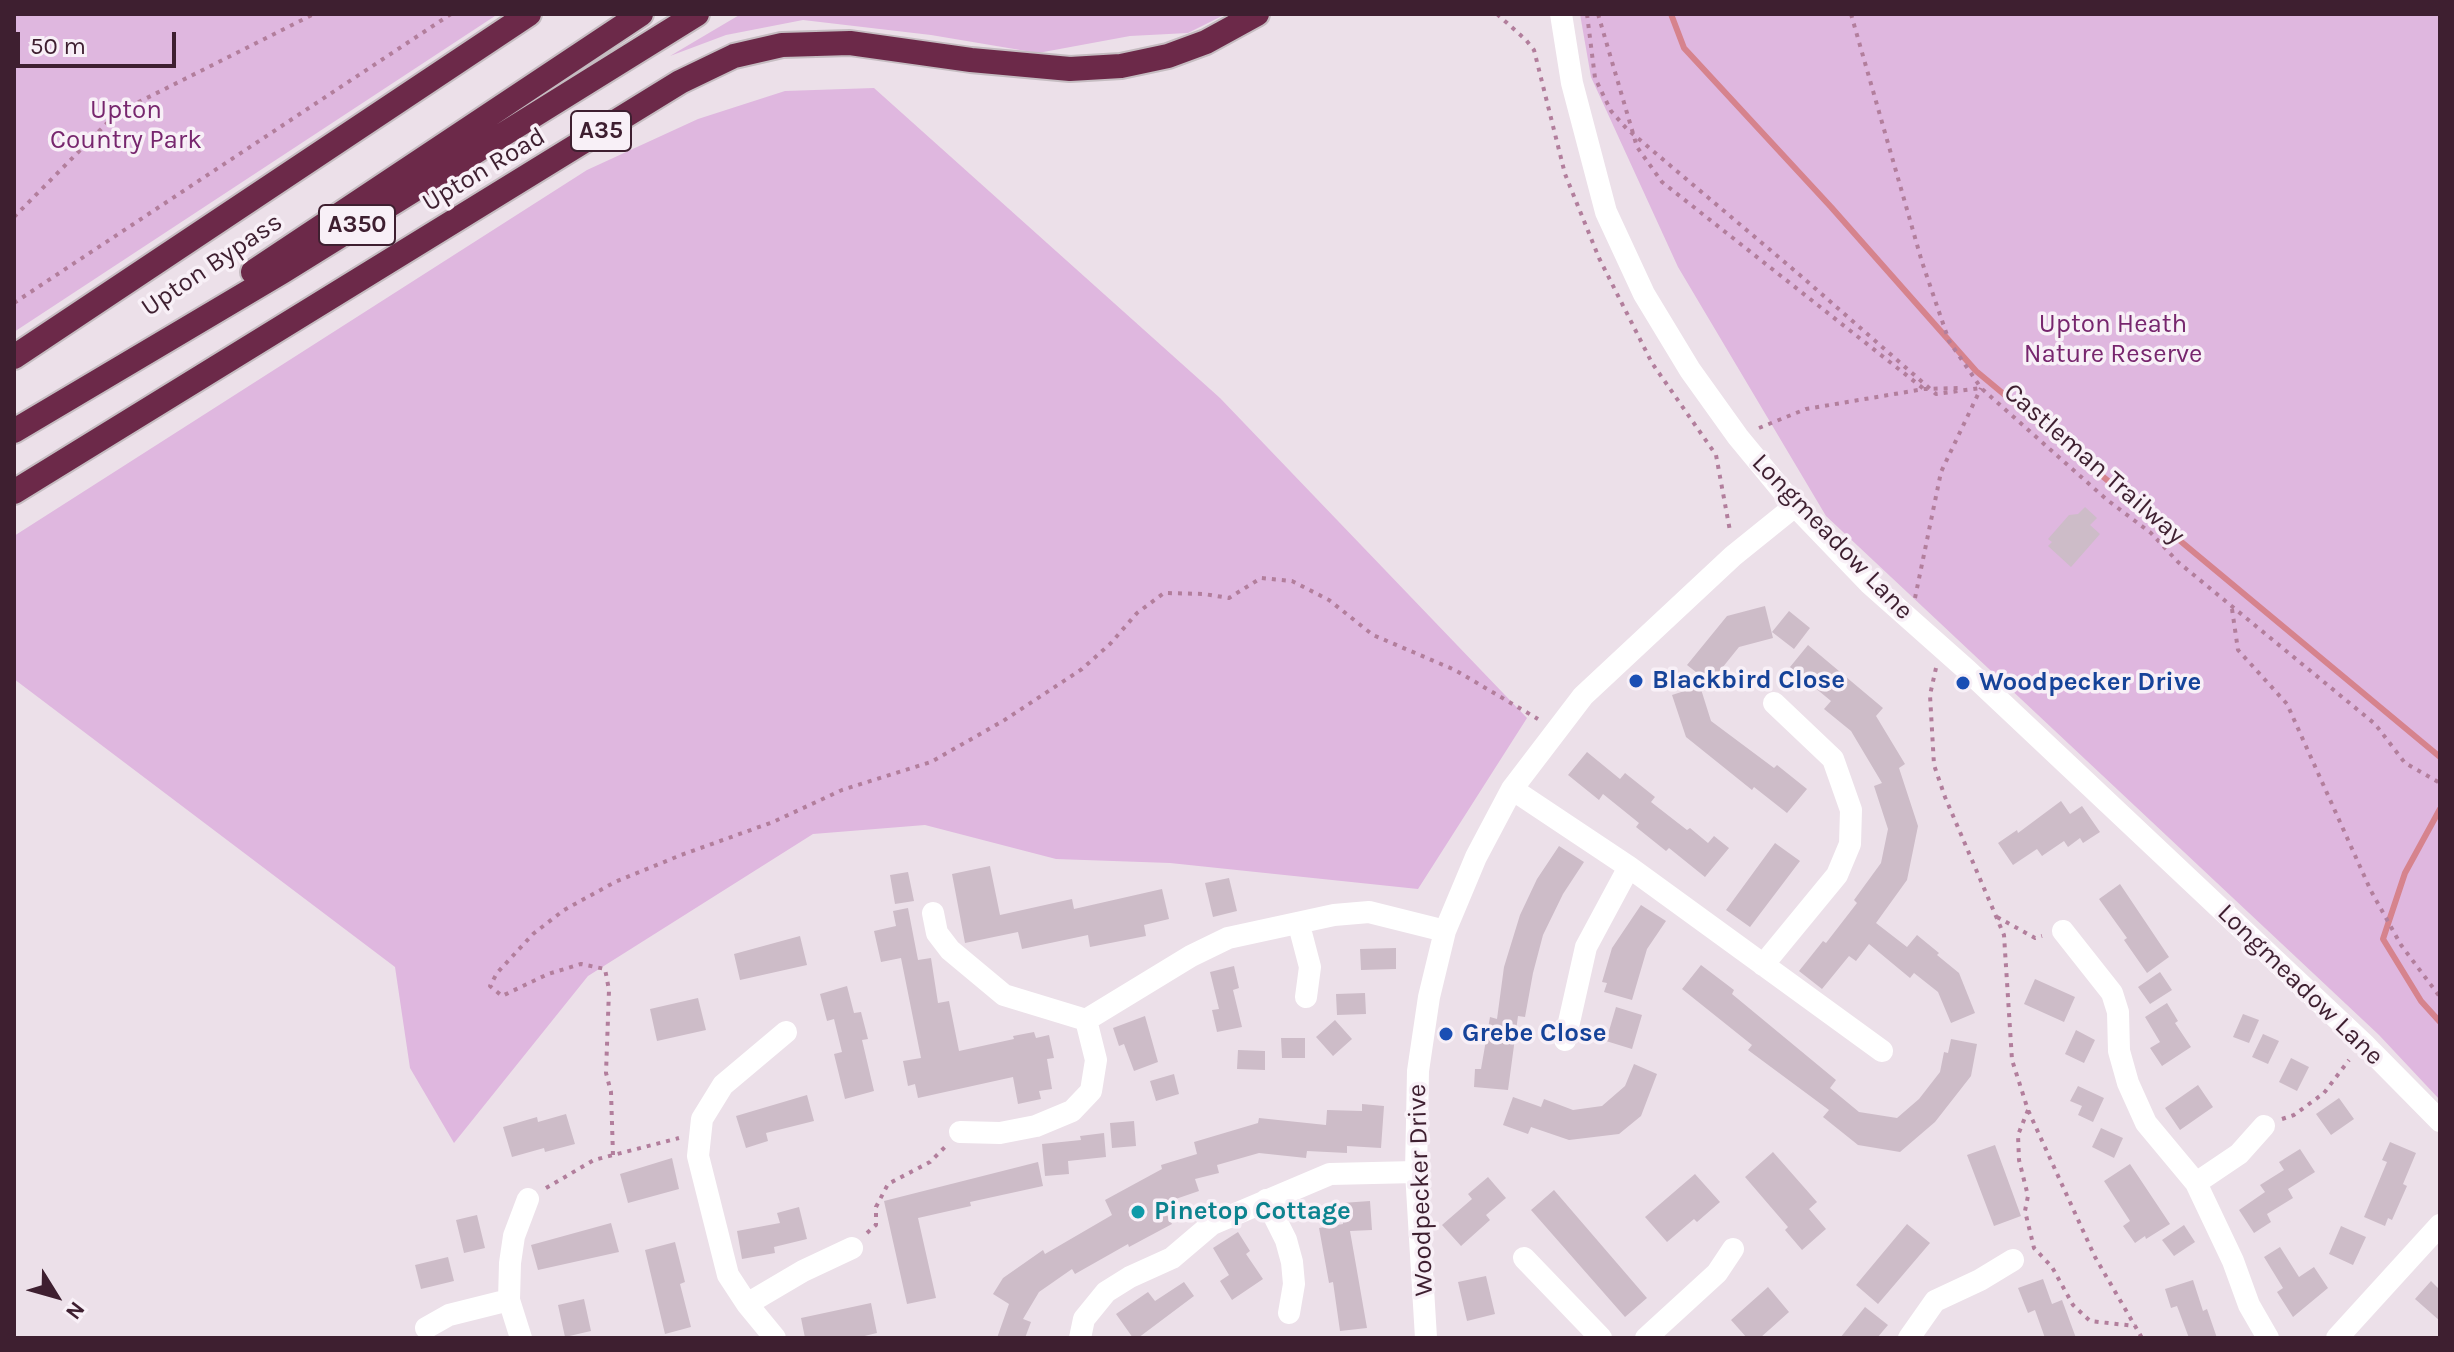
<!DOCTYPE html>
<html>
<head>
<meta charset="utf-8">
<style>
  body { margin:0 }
  #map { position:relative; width:2454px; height:1352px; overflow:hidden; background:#ece0e9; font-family:Karla,sans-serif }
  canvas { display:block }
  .frame { position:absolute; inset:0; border:16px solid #3e1f30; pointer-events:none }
  .north { position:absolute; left:16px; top:1256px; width:80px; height:80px; -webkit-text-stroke:6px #f8f0f7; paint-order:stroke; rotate:127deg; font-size:22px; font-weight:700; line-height:32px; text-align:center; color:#3e1f30 }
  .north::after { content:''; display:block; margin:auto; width:28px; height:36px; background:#3e1f30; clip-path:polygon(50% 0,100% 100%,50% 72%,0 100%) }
  .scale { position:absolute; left:16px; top:32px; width:160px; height:36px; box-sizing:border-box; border:4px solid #3e1f30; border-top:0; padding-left:10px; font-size:24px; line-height:28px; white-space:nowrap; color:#3e1f30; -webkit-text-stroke:6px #f8f0f7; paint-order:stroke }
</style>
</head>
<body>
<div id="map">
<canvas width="2454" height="1352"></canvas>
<div class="frame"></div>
<div class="north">N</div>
<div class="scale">50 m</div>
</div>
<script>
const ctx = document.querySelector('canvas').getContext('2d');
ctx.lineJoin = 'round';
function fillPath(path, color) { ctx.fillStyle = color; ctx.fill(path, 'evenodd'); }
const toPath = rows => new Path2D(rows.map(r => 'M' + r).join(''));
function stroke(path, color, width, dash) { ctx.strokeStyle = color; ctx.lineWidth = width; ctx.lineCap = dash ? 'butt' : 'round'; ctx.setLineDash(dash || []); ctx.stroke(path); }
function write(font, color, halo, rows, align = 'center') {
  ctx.font = font + ' Karla,sans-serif'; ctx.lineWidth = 7; ctx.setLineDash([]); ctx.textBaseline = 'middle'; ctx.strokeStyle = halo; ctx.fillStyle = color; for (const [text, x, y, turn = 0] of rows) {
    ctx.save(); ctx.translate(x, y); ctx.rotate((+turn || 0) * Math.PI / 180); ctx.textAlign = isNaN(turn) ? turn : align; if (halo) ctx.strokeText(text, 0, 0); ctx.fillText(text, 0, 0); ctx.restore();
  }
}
fillPath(toPath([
  [14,14,498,14,14,332],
  [741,14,1226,14,1188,33,1130,36,1038,53,931,35,803,20,726,35,670,56],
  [1580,14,2440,14,2440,1100,2379,1035,1826,516,1678,267,1591,77],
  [874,88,1220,398,1527,718,1418,889,1170,863,1056,859,925,825,813,834,588,976,454,1143,410,1068,395,967,14,679,14,536,587,170,698,119,785,91]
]), '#dfb7df');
stroke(toPath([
  [1671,14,1684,48,1831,207,1976,371,2440,757],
  [2440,809,2405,873,2383,939,2421,1001,2440,1022]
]), '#d6838d', 6);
fillPath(toPath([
  [2085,507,2097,518,2090,525,2100,534,2071,567,2048,546,2052,542,2048,539,2069,515,2078,514],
  [1765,606,1773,638,1739,647,1710,683,1687,665,1727,616],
  [1789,611,1810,628,1794,649,1772,632],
  [1808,645,1883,708,1876,716,1905,764,1899,768,1918,826,1907,880,1876,923,1907,947,1917,935,1939,953,1937,955,1959,973,1975,1013,1951,1023,1938,992,1914,973,1910,978,1869,944,1856,961,1849,956,1822,989,1799,971,1823,941,1826,943,1857,903,1854,900,1881,863,1888,829,1874,786,1882,783,1851,731,1824,709,1831,701,1790,667],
  [1700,686,1711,721,1774,768,1777,765,1807,789,1787,813,1754,787,1752,790,1686,737,1672,695],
  [1587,752,1620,779,1625,773,1655,797,1651,802,1687,830,1690,828,1708,843,1714,836,1729,848,1705,877,1669,848,1666,851,1636,827,1639,823,1603,794,1599,800,1568,775],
  [2061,801,2070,814,2082,806,2100,832,2083,843,2080,838,2068,847,2064,841,2042,856,2037,849,2013,865,1998,843,2017,830,2018,833],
  [1775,843,1800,861,1750,927,1726,910],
  [1559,846,1584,862,1563,894,1543,935,1533,973,1525,1017,1518,1016,1508,1090,1474,1087,1475,1069,1481,1069,1490,1017,1497,1019,1504,967,1520,915,1537,879],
  [990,866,1000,915,1072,899,1074,909,1162,889,1169,919,1144,925,1146,936,1090,947,1088,935,1022,949,1018,932,965,943,952,874],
  [908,872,914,901,895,904,890,875],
  [1229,878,1237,911,1213,917,1205,883],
  [2120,884,2169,957,2147,973,2124,940,2127,938,2099,899],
  [1641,905,1666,921,1647,949,1632,1000,1604,992,1607,983,1602,982,1612,948],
  [908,908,918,960,931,958,938,1003,949,1001,959,1051,1014,1039,1013,1036,1034,1032,1036,1038,1049,1035,1054,1058,1047,1059,1052,1089,1039,1091,1041,1099,1018,1104,1013,1077,918,1098,915,1084,908,1086,903,1061,921,1058,901,958,881,962,874,931,896,926,893,911],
  [800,936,807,965,740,980,734,954],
  [1396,948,1396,969,1361,970,1360,949],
  [1701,965,1734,990,1732,994,1836,1080,1830,1088,1859,1112,1897,1118,1919,1099,1940,1072,1944,1052,1948,1053,1951,1039,1977,1044,1971,1076,1935,1122,1900,1152,1858,1145,1823,1117,1829,1110,1748,1050,1752,1045,1682,989],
  [1234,966,1239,988,1233,990,1242,1027,1217,1032,1212,1010,1219,1009,1210,972],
  [2160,972,2172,990,2150,1004,2138,987],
  [2035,979,2075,997,2064,1022,2024,1004],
  [847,986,854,1013,861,1012,868,1039,862,1040,874,1091,845,1099,834,1054,842,1052,834,1019,827,1021,820,994],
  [1365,993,1366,1014,1337,1015,1336,994],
  [698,998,706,1030,657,1041,650,1009],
  [2167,1003,2178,1021,2175,1023,2191,1047,2162,1066,2150,1048,2160,1042,2145,1017],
  [1616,1007,1642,1015,1632,1049,1606,1041],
  [2243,1014,2259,1020,2249,1043,2233,1037],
  [1145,1016,1158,1062,1134,1071,1124,1044,1119,1046,1113,1028],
  [1335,1020,1352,1039,1333,1056,1316,1037],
  [2076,1030,2095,1040,2084,1063,2065,1054],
  [2263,1034,2279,1041,2268,1064,2252,1057],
  [1281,1038,1305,1038,1305,1058,1282,1058],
  [1238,1050,1265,1051,1265,1070,1237,1069],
  [2291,1058,2309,1067,2297,1091,2279,1082],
  [1634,1064,1657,1074,1641,1116,1619,1134,1569,1140,1531,1127,1528,1134,1503,1125,1513,1097,1541,1107,1544,1099,1573,1110,1602,1106,1625,1086],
  [1174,1074,1179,1094,1156,1101,1150,1081],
  [2198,1085,2213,1107,2180,1130,2165,1108],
  [2078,1086,2104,1098,2093,1122,2078,1115,2082,1106,2070,1101],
  [807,1095,814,1121,766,1133,768,1141,746,1148,736,1116],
  [2339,1098,2354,1119,2331,1135,2316,1114],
  [1362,1104,1384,1106,1381,1148,1347,1146,1347,1153,1307,1151,1306,1158,1259,1153,1217,1165,1219,1173,1195,1179,1199,1191,1161,1204,1172,1224,1129,1247,1128,1244,1075,1274,1072,1269,1039,1292,1023,1319,1031,1322,1025,1338,997,1338,1009,1304,993,1294,1003,1278,1043,1250,1045,1254,1112,1215,1105,1200,1162,1169,1161,1165,1197,1154,1194,1142,1258,1123,1259,1118,1326,1125,1327,1110,1362,1111],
  [566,1114,575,1144,545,1152,544,1148,512,1157,503,1127,537,1117,538,1122],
  [1134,1121,1136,1146,1112,1148,1110,1123],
  [2101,1128,2123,1138,2114,1158,2092,1147],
  [1104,1133,1106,1157,1068,1161,1069,1174,1045,1176,1042,1144,1081,1140,1080,1136],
  [2390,1142,2416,1153,2403,1184,2407,1186,2392,1220,2388,1218,2385,1226,2364,1217,2387,1162,2382,1160],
  [1995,1145,2021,1216,1994,1226,1967,1155],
  [2300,1149,2315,1172,2288,1189,2293,1198,2267,1214,2271,1222,2254,1233,2239,1210,2265,1192,2260,1185,2284,1170,2279,1162],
  [1773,1152,1817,1202,1809,1209,1826,1229,1802,1250,1785,1230,1788,1227,1745,1177],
  [672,1158,679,1189,628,1203,620,1174],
  [1038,1162,1043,1186,970,1202,971,1206,918,1218,936,1298,907,1304,884,1201],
  [2130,1164,2170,1224,2146,1239,2145,1236,2135,1243,2123,1226,2130,1221,2104,1181],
  [1695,1174,1720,1202,1697,1222,1694,1219,1667,1242,1645,1217],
  [1488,1177,1506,1198,1486,1215,1490,1220,1461,1246,1442,1225,1472,1199,1468,1194],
  [1554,1190,1647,1298,1625,1317,1531,1210],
  [1370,1201,1372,1230,1350,1231,1367,1328,1340,1331,1333,1282,1329,1283,1319,1228,1343,1224,1342,1203],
  [799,1207,807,1239,774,1247,775,1253,742,1259,737,1231,780,1223,777,1213],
  [477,1215,485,1248,464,1253,456,1220],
  [611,1223,619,1252,538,1270,531,1245],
  [1907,1224,1930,1243,1878,1304,1856,1285],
  [2184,1225,2195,1242,2174,1256,2162,1240],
  [2341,1226,2366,1237,2353,1265,2329,1254],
  [1238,1232,1250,1251,1246,1254,1263,1279,1232,1300,1220,1281,1229,1275,1213,1248],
  [675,1242,685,1282,680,1284,691,1327,665,1334,645,1250],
  [2280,1247,2299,1277,2314,1267,2328,1288,2293,1317,2277,1292,2283,1288,2264,1257],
  [448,1257,454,1281,421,1289,415,1265],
  [1486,1276,1495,1314,1467,1321,1458,1282],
  [2043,1279,2052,1304,2062,1300,2076,1338,2045,1338,2035,1310,2028,1313,2018,1288],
  [2193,1280,2203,1311,2207,1309,2217,1338,2189,1338,2177,1306,2171,1308,2165,1289],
  [2431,1281,2440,1290,2440,1321,2415,1299],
  [1184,1282,1194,1296,1138,1338,1133,1338,1116,1314,1148,1292,1155,1301],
  [1768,1287,1789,1312,1760,1338,1747,1338,1731,1320],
  [584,1299,591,1331,565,1337,558,1305],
  [871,1303,877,1333,856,1338,805,1338,801,1318],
  [1865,1307,1888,1325,1877,1338,1840,1338]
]), '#cdbcc8');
const highway = toPath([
  [253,272,641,14],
  [14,357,529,14],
  [14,431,282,272,697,14],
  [14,492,680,82,734,56,782,45,850,43,971,60,1070,69,1121,66,1168,56,1206,42,1257,14]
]);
stroke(highway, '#c5bcc1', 28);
stroke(toPath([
  [1497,14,1526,40,1534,50,1565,174,1599,258,1652,363,1716,455,1730,531],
  [1587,14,1595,78,1611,111,1627,129,1801,276,1936,394,1981,388],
  [1598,14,1637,147,1662,182,1924,389],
  [1851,14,1922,262,1949,341,1981,388,2106,499,2151,533,2178,562,2375,724,2405,763,2440,783],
  [14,217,117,113,314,14],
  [14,303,451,14],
  [1759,428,1806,409,1924,389,1960,388],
  [1915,598,1941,472,1981,388],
  [2232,609,2238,650,2287,704,2371,891,2401,945,2440,997],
  [1936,668,1930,695,1934,765,1945,797,2004,935,2012,1060,2028,1110,2095,1257,2142,1338],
  [1997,917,2035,938,2042,936],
  [2028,1110,2018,1135,2019,1160,2028,1196,2025,1211,2034,1248,2052,1267,2073,1305,2090,1321,2135,1326],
  [2282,1119,2294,1115,2324,1093,2349,1060],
  [613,1155,611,1092,606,1073,609,990,605,969,581,964,548,974,502,996,490,986,497,973,533,934,564,910,615,882,681,855,773,822,842,790,931,762,1003,721,1082,669,1110,644,1137,613,1164,593,1204,594,1229,598,1261,578,1292,581,1329,600,1373,635,1455,670,1538,719],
  [546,1188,594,1160,679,1138],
  [867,1233,876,1225,876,1207,888,1184,930,1162,947,1145]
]), '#b27e9c', 4, [4, 6]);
stroke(toPath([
  [1561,14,1572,83,1606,212,1644,294,1690,370,1738,437,1795,506,1869,583,1967,670,2364,1044,2440,1121],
  [1512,789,1629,867,1882,1051],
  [933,913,937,933,950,950,1004,995,1086,1020],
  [1299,925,1310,967,1306,997],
  [2063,931,2112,993,2118,1012,2119,1051,2128,1083,2146,1123,2196,1183,2233,1261,2249,1305,2268,1338],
  [1763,965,1837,875,1850,844,1851,810,1833,759,1774,703],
  [1565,1040,1586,947,1629,867],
  [960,1132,1000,1133,1036,1126,1072,1111,1091,1091,1096,1060,1086,1020,1191,956,1228,938,1334,915,1369,912,1445,931],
  [2196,1183,2239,1154,2264,1126],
  [1266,1200,1286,1240,1292,1262,1294,1284,1289,1313],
  [1524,1258,1601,1338],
  [747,1304,803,1271,852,1248],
  [426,1328,449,1315,509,1300],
  [521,1338,509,1300,510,1263,514,1236,528,1199],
  [775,1338,747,1304,728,1275,698,1156,702,1119,723,1085,786,1032],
  [1080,1338,1084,1319,1106,1292,1130,1277,1172,1258,1212,1224,1330,1174,1416,1172],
  [1426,1338,1416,1172,1418,1071,1429,997,1445,931,1476,857,1512,789,1583,696,1733,556,1795,506],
  [1646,1338,1717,1273,1733,1249],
  [1909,1338,1935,1301,1980,1280,2013,1260],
  [2337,1338,2440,1225]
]), '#fff', 22);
stroke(highway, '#6c2949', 24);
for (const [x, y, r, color] of [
  [1636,681,8,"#1a4fb4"],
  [1963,683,8,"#1a4fb4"],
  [1446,1034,8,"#1a4fb4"],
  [1138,1212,8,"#0f9aa8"]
]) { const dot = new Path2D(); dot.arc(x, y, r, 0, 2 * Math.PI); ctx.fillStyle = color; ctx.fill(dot); stroke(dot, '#f8f0f7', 3); }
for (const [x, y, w] of [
  [601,131,60],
  [357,225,76]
]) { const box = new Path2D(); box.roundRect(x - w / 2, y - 20, w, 40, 6); ctx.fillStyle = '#f8f0f7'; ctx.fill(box); stroke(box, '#3e1f30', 2); }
write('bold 24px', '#3e1f30', null, [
  ["A35",601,131],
  ["A350",357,225]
]);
write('26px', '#77266e', '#f8f0f7', [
  ["Upton",126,111],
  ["Country Park",126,141],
  ["Upton Heath",2113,325],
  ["Nature Reserve",2113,355]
]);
write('26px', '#3e1f30', '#f8f0f7', [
  ["Upton Road",484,170,-31],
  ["Upton Bypass",212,265,-34],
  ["Castleman Trailway",2094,464,41],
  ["Longmeadow Lane",1832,537,46],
  ["Longmeadow Lane",2300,985,44],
  ["Woodpecker Drive",1421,1190,-92]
]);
write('bold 26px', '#164399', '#f8f0f7', [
  ["Blackbird Close",1652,681],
  ["Woodpecker Drive",1979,683],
  ["Grebe Close",1462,1034]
], 'left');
write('bold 26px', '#0d838f', '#f8f0f7', [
  ["Pinetop Cottage",1154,1212]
], 'left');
</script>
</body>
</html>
